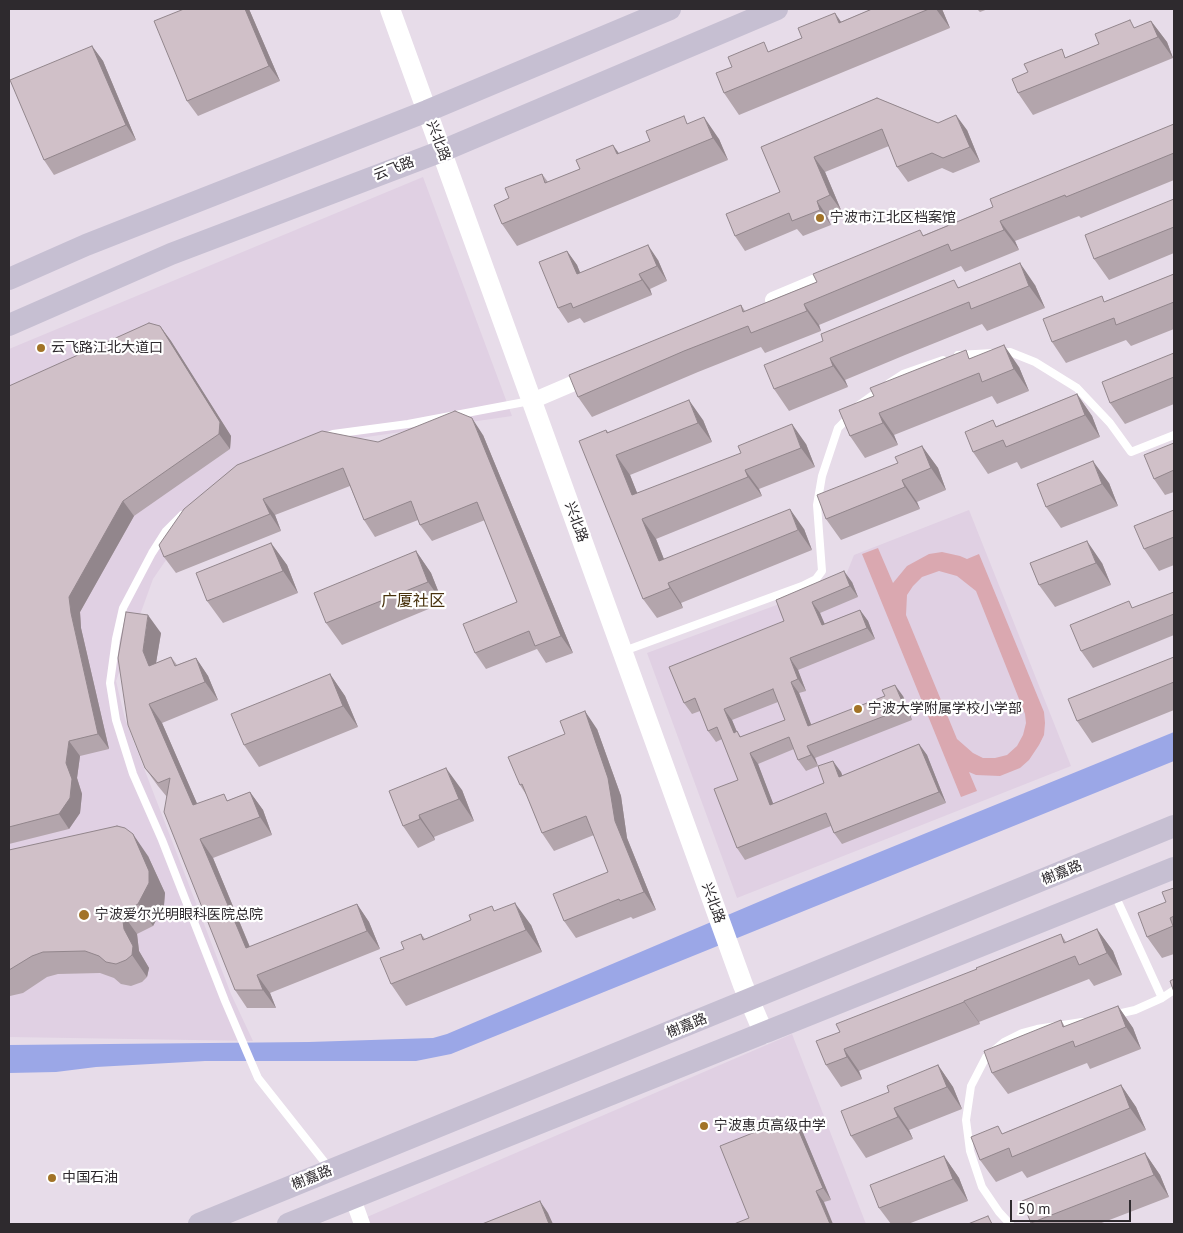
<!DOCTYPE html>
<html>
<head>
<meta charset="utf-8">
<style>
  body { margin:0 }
  #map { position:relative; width:1183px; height:1233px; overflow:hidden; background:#e7dce9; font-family:"PT Sans",sans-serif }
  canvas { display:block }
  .frame { position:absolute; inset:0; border:10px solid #2e2a2e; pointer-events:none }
  .scale { position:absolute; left:1010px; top:1200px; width:121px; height:22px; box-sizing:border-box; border:2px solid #2e2a2e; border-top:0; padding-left:6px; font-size:15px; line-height:18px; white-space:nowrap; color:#2e2a2e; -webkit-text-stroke:4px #fff; paint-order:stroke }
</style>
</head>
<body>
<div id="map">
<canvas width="1183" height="1233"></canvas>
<div class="frame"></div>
<div class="scale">50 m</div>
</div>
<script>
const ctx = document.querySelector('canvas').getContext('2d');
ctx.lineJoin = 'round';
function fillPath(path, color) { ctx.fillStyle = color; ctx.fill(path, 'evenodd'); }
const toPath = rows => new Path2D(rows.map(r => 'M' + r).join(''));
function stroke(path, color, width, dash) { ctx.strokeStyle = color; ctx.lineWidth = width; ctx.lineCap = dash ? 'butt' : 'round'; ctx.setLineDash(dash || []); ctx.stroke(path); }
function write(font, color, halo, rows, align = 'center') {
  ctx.font = font + ' "PT Sans","Noto Sans SC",sans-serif'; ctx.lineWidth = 4.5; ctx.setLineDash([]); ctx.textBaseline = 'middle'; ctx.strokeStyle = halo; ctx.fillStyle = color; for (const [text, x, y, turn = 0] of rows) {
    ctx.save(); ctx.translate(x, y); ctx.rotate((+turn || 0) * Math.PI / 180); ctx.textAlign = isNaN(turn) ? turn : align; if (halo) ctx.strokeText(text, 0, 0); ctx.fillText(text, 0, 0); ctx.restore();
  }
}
fillPath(toPath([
  [423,177,512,416,353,439,190,525,153,579,116,681,125,719,231,994,253,1041,9,1037,9,349],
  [969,510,1071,766,737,898,647,653,844,580,854,555],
  [792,1034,866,1224,370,1224,367,1217]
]), '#e0d0e3');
fillPath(toPath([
  [878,548,893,583,907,566,929,554,942,552,960,556,967,559,979,554,1044,712,1045,723,1044,735,1039,745,1029,760,1020,768,1000,776,976,775,969,772,977,791,961,797,862,554],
  [939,571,957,576,976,591,1025,714,1026,723,1023,735,1017,746,1007,755,995,758,983,758,973,753,957,739,906,615,907,595,913,586,922,577]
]), '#daa8b0');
fillPath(toPath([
  [1174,732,1174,761,451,1054,416,1061,205,1061,96,1067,56,1072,9,1073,9,1045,309,1042,433,1038,447,1034,789,889]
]), '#9ba7e7');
stroke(toPath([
  [958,355,1010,352,1035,362,1077,388,1110,423,1131,452,1174,435],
  [889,383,903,374,943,360],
  [859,405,880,390],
  [325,437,333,434,408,424,530,401],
  [182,515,166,531,152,553,123,608,116,639,110,683,116,720,133,774,162,840,225,1001,258,1078,330,1169],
  [624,651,802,586,816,579,822,571,817,505,822,476,838,428,850,416],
  [1114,893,1162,998],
  [1113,1015,1135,1010,1162,998,1174,990],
  [1010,1224,999,1212,982,1187,970,1151,966,1120,971,1086,986,1057,1004,1042,1022,1033,1037,1029,1082,1022]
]), '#fff', 8);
stroke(toPath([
  [773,300,835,274],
  [532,401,593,375],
  [353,1199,362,1224]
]), '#fff', 16);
stroke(toPath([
  [390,9,743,985,764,1034]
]), '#fff', 20);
stroke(toPath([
  [9,279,86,245,427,111,670,9],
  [9,325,171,254,442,151,777,9],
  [199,1224,1174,826],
  [288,1224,1174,868]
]), '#c6bfd2', 22);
fillPath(toPath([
  [184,9,249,9,280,81,198,116,187,101],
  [872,9,942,9,950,28,739,115,724,93,770,51],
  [977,9,988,9,980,12],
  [1151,21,1167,42,1173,58,1033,115,1018,93,1067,57,1099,44],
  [92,46,103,61,136,140,54,175,44,160],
  [877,98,938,123,967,130,980,162,953,173,942,168,908,182,897,167,889,146,825,172,841,210,827,216,831,225,803,236,797,229,745,251,735,236,780,192,761,147],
  [689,124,719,139,728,160,517,246,502,224,509,198,542,174,548,182,650,141],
  [1174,124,1174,180,1081,218,1079,216,1015,241,1019,250,965,272,961,266,819,325,821,331,765,353,761,347,698,372,592,417,578,397,741,305,745,311,817,282,924,235,993,207],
  [1174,199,1174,253,1109,280,1094,259],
  [567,251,577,265,580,273,658,260,667,281,650,289,652,295,584,323,580,318,568,323,558,308],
  [1174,274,1174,329,1131,346,1126,340,1066,363,1052,342,1106,301],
  [1035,285,1045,308,987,331,982,324,905,355,845,380,848,387,789,411,774,389,959,287],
  [160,326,171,341,231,436,230,449,134,516,80,612,81,628,109,749,80,756,77,778,82,794,80,813,69,829,9,844,9,386],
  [1174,353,1174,404,1125,424,1110,403],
  [971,358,1019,367,1029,391,997,404,992,396,894,435,898,445,865,458,850,436,839,410],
  [1077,394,1092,416,1100,437,1021,469,1017,462,988,474,973,452,997,426],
  [703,420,712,442,630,475,637,493,806,444,815,467,759,489,762,496,656,539,664,559,804,529,812,550,681,603,683,608,657,618,643,599,606,430,608,432],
  [483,435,573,653,546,663,537,649,486,669,475,653,517,602,485,520,432,541,420,525,418,520,375,537,364,520,350,486,275,515,281,531,176,573,164,557,159,545,378,442],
  [1174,443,1174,492,1165,495,1154,479],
  [922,446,938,468,946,490,917,502,920,509,841,540,826,519,898,463],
  [1109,483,1118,506,1061,528,1046,507,1037,484],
  [1174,510,1174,565,1159,571,1144,549],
  [271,543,287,565,298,593,223,623,207,601],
  [416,551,431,573,443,603,342,645,326,623],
  [1030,563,1102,563,1111,585,1055,607,1039,585],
  [852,582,858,597,820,613,824,624,860,610,868,621,875,639,798,670,806,691,799,693,811,725,903,696,912,720,815,758,818,766,841,772,842,776,919,744,927,755,946,803,842,844,834,833,831,826,745,860,737,848,738,780,722,739,716,742,708,731,700,711,692,714,684,703,784,621,776,600],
  [778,702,785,720,741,737,737,732,732,720],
  [794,749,798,760,806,771,818,766,824,783,773,804,758,764],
  [1174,592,1174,635,1093,668,1081,651,1134,608],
  [161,633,156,663,171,657,177,665,196,658,208,676,218,700,162,723,197,804,229,800,250,792,263,810,272,835,213,858,250,947,357,904,369,922,380,949,270,993,276,1008,247,1008,235,990,167,797,158,786,145,768,118,658],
  [1174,657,1174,710,1092,743,1077,721],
  [330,674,345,696,358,727,259,767,244,745],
  [597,729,621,796,627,838,656,910,633,919,631,917,576,938,564,921,608,872,594,835,554,851,542,833,527,796,520,785],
  [462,790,474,821,434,837,435,840,418,848,403,826,389,791],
  [9,850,148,856,165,893,164,905,153,926,137,934,139,951,149,968,147,977,142,982,131,986,121,984,114,978,100,973,58,974,47,977,23,993,10,996,9,996],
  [1174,888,1174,954,1162,958,1147,937],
  [496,911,531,925,542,952,406,1006,391,984,421,934,425,939],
  [1097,929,1113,951,1122,975,1094,986,1089,979,979,1022,980,1024,859,1071,862,1079,841,1087,826,1065,840,1032,977,969,1061,934,1066,942],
  [1118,1006,1133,1028,1141,1049,1090,1069,1087,1063,1008,1094,992,1073,1061,1020,1065,1027],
  [938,1065,953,1087,962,1109,909,1130,913,1139,866,1158,851,1136,889,1092],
  [1121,1085,1136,1107,1146,1130,1027,1178,1022,1171,996,1182,980,1160,1004,1133],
  [801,1128,831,1200,824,1202,749,1218],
  [1145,1153,1160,1175,1169,1197,1099,1224,1032,1224,1031,1223],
  [944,1156,959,1178,968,1201,908,1224,891,1224,879,1208]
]), '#b3a5ac');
fillPath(toPath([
  [245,9,249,9,280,81,269,66],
  [936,9,942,9,950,28],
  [835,13,850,35,839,23],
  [1151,21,1167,42,1173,58,1158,37],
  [92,46,103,61,136,140,126,125],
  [956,115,967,130,980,162,970,147],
  [704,117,719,139,728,160,713,138],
  [613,145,628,166,617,154],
  [814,157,825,172,841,210,830,195],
  [817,201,827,216,831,225,820,210],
  [1000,221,1015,241,1019,250,1004,230],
  [648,245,658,260,667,281,657,266],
  [567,251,577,265,587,289,577,274],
  [1020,263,1035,285,1045,308,1029,286],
  [639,274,650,289,652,295,642,280],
  [804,304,819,325,821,331,807,311],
  [160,326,171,341,231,436,230,449,219,434],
  [1004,345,1019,367,1029,391,1014,369],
  [830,358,845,380,848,387,833,366],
  [1077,394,1092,416,1100,437,1085,415],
  [689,400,703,420,712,442,698,423],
  [879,413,894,435,898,445,883,423],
  [472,418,483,435,573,653,561,636],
  [792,424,806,444,815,467,801,448],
  [922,446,938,468,946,490,931,468],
  [616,455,630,475,646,515,632,495],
  [1093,461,1109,483,1118,506,1102,484],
  [745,470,759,489,762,496,748,477],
  [902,480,917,502,920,509,905,487],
  [263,499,275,515,281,531,270,514],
  [123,501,134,516,80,612,81,628,109,749,98,734,71,613,69,597],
  [790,509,804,529,812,550,798,530],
  [642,519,656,539,672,580,659,561],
  [1087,541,1102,563,1111,585,1096,563],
  [271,543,287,565,298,593,283,571],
  [416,551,431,573,443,603,428,582],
  [844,571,852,582,858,597,850,586],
  [668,583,681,603,683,608,670,588],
  [812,602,820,613,830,636,822,625],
  [860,610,868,621,875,639,867,628],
  [148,615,161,633,155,669,149,666,143,651],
  [196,658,208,676,218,700,205,682],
  [790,658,798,670,806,691,798,679],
  [330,674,345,696,358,727,343,706],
  [791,682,799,693,816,737,808,726],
  [895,685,903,696,912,720,905,708],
  [149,704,162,723,206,824,193,805],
  [724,709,732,720,742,744,734,733],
  [585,711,597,729,621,796,627,838,656,910,644,892,615,821],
  [69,741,80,756,77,778,82,794,80,813,69,829,59,814],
  [919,744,927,755,946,803,939,792],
  [807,746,815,758,818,766,811,755],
  [750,753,758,764,778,816,770,805],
  [833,761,841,772,847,788,839,777],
  [446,768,462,790,474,821,459,799],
  [250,792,263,810,272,835,260,817],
  [419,815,434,837,435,840,420,819],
  [133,834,148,856,165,893,164,905,153,926,138,904],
  [200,839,213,858,258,967,246,948],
  [515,903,531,925,542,952,526,930],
  [357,904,369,922,380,949,367,931],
  [122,913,137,934,139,951,149,968,147,977,132,955,124,929],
  [1097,929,1113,951,1122,975,1107,953],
  [257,975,270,993,276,1008,263,990],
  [964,1001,979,1022,980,1024,964,1002],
  [1118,1006,1133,1028,1141,1049,1126,1027],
  [844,1049,859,1071,862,1079,847,1057],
  [938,1065,953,1087,962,1109,947,1087],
  [1121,1085,1136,1107,1146,1130,1130,1108],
  [894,1108,909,1130,913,1139,898,1117],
  [793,1117,801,1128,831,1200,823,1188],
  [1145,1153,1160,1175,1169,1197,1154,1175],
  [944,1156,959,1178,968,1201,953,1179],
  [816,1191,824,1202,833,1224,830,1224],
  [540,1201,548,1213,553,1224,549,1224]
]), '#92868c');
const building = toPath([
  [184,9,245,9,269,66,187,101,154,21,184,9],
  [872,9,929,9,724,93,716,73,732,67,728,57,764,42,768,52,802,38,798,28,835,13,839,23,872,9],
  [1130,20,1134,28,1151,21,1158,37,1018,93,1012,79,1028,72,1024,64,1062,49,1065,58,1099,44,1095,34,1130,20],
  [92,46,126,125,44,160,10,80,92,46],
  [877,98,938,123,956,115,970,147,943,158,932,153,897,167,882,129,814,157,830,195,817,201,820,210,792,221,789,213,735,236,726,214,780,192,761,147,877,98],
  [684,116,687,124,704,117,713,138,502,224,494,205,509,198,505,188,542,174,545,183,580,169,576,160,613,145,617,154,650,141,646,131,684,116],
  [1174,124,1174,153,1066,197,1065,195,1000,221,1004,230,951,251,948,244,804,304,807,311,751,333,748,326,684,351,578,397,569,375,741,305,743,312,817,282,813,274,920,230,923,236,993,207,990,199,1174,124],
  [1174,199,1174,227,1094,259,1085,235,1174,199],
  [648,245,657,266,639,274,642,280,573,308,571,303,558,308,539,262,567,251,577,274,648,245],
  [1020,263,1029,286,971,309,969,302,889,334,830,358,833,366,774,389,764,365,823,341,821,334,954,280,958,288,1020,263],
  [1174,274,1174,302,1116,325,1114,318,1052,342,1043,319,1102,296,1104,302,1174,274],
  [149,323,160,326,220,422,219,434,123,501,69,597,71,613,98,734,69,741,66,763,72,779,70,798,59,814,9,827,9,386,149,323],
  [1004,345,1014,369,982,382,979,373,879,413,883,423,850,436,839,410,874,396,870,388,966,350,969,359,1004,345],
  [1174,353,1174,377,1110,403,1102,382,1174,353],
  [1077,394,1085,415,1006,447,1003,440,973,452,965,432,993,420,996,427,1077,394],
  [689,400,698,423,616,455,632,495,741,453,738,446,792,424,801,448,745,470,748,477,642,519,659,561,790,509,798,530,668,583,670,588,643,599,579,441,606,430,607,433,689,400],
  [455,411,472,418,561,636,535,646,529,631,475,653,463,624,517,602,477,502,420,525,411,501,364,520,343,468,263,499,270,514,164,557,159,545,184,509,237,465,322,431,378,442,455,411],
  [1174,443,1174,470,1154,479,1144,455,1174,443],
  [922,446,931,468,902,480,905,487,826,519,817,495,898,463,895,457,922,446],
  [1093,461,1102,484,1046,507,1037,484,1093,461],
  [1174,510,1174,537,1144,549,1134,526,1174,510],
  [1087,541,1096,563,1039,585,1030,563,1087,541],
  [271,543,283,571,207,601,196,573,271,543],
  [416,551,428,582,326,623,314,593,416,551],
  [844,571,850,586,812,602,822,625,860,610,867,628,790,658,798,679,791,682,808,726,885,696,882,690,895,685,905,708,807,746,811,755,798,760,789,737,750,753,770,805,824,783,818,766,833,761,839,777,919,744,939,792,834,833,826,813,737,848,714,789,738,780,717,727,708,731,695,698,684,703,669,667,784,621,776,600,844,571],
  [773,689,785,720,740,737,737,731,734,733,724,709,773,689],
  [1174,592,1174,614,1081,651,1070,625,1129,601,1132,608,1174,592],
  [126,612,148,615,143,651,149,666,171,657,175,666,196,658,205,682,149,704,193,805,224,794,227,801,250,792,260,817,200,839,246,948,357,904,367,931,257,975,263,990,235,990,164,812,170,778,158,783,145,768,128,725,118,658,126,612],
  [1174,657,1174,682,1077,721,1068,699,1174,657],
  [330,674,343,706,244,745,231,714,330,674],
  [585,711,608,778,615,821,644,892,620,901,619,899,564,921,553,894,608,872,586,816,542,833,522,784,520,785,508,757,565,734,560,721,585,711],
  [446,768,459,799,419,815,420,819,403,826,389,791,446,768],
  [117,826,125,828,133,834,149,871,149,883,138,904,122,913,124,929,133,946,132,955,126,960,116,964,106,962,99,956,85,951,43,952,32,956,9,970,9,850,117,826],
  [1174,888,1174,916,1170,918,1173,926,1147,937,1138,913,1166,902,1162,892,1174,888],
  [515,903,526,930,391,984,380,958,404,949,401,942,421,934,423,940,471,920,469,915,492,906,494,911,515,903],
  [1097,929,1107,953,1079,965,1075,956,964,1001,964,1002,844,1049,847,1057,826,1065,816,1041,840,1032,836,1024,977,969,976,968,1061,934,1064,943,1097,929],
  [1174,979,1174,992,1170,981,1174,979],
  [1118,1006,1126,1027,1075,1047,1073,1041,992,1073,984,1051,1061,1020,1063,1027,1118,1006],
  [938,1065,947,1087,894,1108,898,1117,851,1136,841,1111,889,1092,887,1086,938,1065],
  [1121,1085,1130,1108,1012,1157,1009,1148,980,1160,971,1137,998,1126,1002,1134,1121,1085],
  [793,1117,823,1188,816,1191,830,1224,734,1224,749,1218,720,1146,793,1117],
  [1145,1153,1154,1175,1031,1223,1022,1201,1145,1153],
  [944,1156,953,1179,879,1208,870,1185,944,1156],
  [540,1201,549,1224,482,1224,540,1201],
  [988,1216,992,1224,968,1224,988,1216]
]);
fillPath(building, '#d0c0c8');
stroke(building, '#92868c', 1);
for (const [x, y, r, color] of [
  [820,218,5,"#a27327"],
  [41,348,5,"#a27327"],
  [858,709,5,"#a27327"],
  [84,915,6,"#a27327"],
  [704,1126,5,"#a27327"],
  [52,1178,5,"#a27327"]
]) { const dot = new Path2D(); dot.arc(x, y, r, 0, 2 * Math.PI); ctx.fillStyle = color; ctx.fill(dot); stroke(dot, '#fff', 2); }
write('14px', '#2e2a2e', '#fff', [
  ["兴北路",438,141,69],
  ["云飞路",394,169,-21],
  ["兴北路",576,522,70],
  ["榭嘉路",1062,873,-22],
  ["兴北路",713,903,70],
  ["榭嘉路",687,1026,-22],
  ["榭嘉路",312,1178,-22]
]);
write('14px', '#2e2a2e', '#fff', [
  ["宁波市江北区档案馆",830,218],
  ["云飞路江北大道口",51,348],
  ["宁波大学附属学校小学部",868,709],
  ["宁波爱尔光明眼科医院总院",95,915],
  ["宁波惠贞高级中学",714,1126],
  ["中国石油",62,1178]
], 'left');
write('16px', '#48320d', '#fff', [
  ["广厦社区",413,601]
]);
</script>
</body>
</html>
